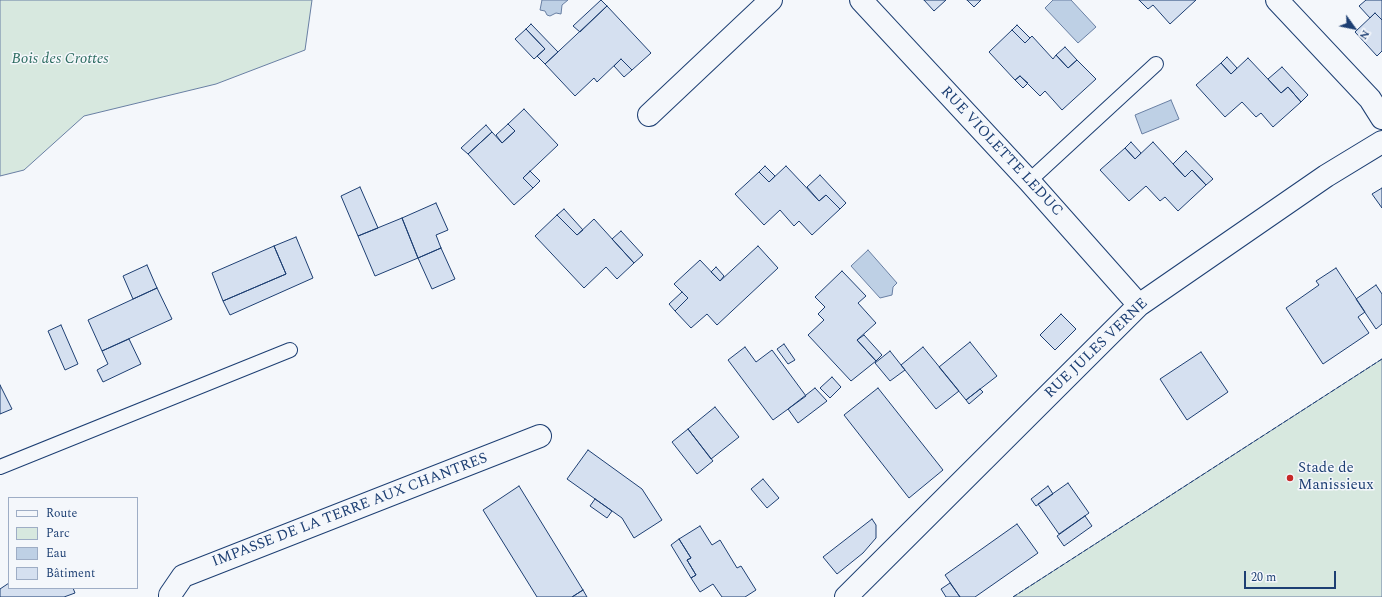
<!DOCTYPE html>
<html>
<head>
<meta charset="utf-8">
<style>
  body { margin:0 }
  #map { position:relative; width:1382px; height:597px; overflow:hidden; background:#f4f7fb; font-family:Spectral,serif }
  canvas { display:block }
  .legend { position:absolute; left:8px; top:497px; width:130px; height:92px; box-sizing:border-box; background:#f4f7fb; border:1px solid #9eadc5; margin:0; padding:5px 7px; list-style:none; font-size:12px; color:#1d3f73 }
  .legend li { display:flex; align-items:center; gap:8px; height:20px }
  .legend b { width:20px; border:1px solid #9eadc5 }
  .north { position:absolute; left:1334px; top:8px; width:40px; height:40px; -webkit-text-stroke:3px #f4f7fb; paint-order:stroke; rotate:123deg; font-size:11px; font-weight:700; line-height:16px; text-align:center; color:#1d3f73 }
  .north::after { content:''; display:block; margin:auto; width:14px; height:18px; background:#1d3f73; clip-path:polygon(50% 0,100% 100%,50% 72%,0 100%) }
  .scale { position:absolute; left:1244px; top:571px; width:92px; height:18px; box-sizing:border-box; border:2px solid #1d3f73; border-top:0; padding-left:5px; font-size:12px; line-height:14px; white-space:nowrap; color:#1d3f73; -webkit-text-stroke:3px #f4f7fb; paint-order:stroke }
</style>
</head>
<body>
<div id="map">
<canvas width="1382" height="597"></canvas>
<ul class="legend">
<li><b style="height:5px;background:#f4f7fb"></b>Route</li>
<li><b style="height:11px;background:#d7e8df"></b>Parc</li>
<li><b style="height:11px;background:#bed0e5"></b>Eau</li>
<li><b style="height:11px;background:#d5e0f0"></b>Bâtiment</li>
</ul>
<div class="north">N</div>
<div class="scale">20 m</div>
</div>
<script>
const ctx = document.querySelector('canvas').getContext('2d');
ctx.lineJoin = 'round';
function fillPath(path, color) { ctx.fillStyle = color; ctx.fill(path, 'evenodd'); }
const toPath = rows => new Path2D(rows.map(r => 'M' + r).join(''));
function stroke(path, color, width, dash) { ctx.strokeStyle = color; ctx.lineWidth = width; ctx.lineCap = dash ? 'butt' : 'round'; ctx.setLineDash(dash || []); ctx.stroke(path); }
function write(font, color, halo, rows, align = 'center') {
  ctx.font = font + ' Spectral,serif'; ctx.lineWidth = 3; ctx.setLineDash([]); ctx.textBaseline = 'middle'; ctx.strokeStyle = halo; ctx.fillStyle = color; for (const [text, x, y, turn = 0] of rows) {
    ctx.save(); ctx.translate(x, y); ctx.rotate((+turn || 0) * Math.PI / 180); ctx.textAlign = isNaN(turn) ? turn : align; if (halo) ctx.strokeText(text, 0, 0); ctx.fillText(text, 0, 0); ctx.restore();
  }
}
const green = toPath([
  [0,0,312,0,305,50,216,84,84,116,24,170,0,176,0,0],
  [1382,359,1382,597,1013,597,1382,359]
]);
fillPath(green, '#d7e8df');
stroke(green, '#687fa3', 1);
const water = toPath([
  [542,0,568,0,562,5,561,14,556,13,550,16,547,15,545,11,540,10,542,0],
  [1053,0,1071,0,1096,27,1078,43,1045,8,1053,0],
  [1171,100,1179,119,1142,134,1135,115,1171,100],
  [868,250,897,283,893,287,892,295,880,298,851,266,868,250]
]);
fillPath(water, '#bed0e5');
stroke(water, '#687fa3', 1);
const building = toPath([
  [601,0,607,6,580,32,573,26,601,0],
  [924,0,946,0,934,11,924,0],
  [967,0,981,0,974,7,967,0],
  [1139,0,1196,0,1170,24,1153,5,1148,9,1139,0],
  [1366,0,1382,0,1382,20,1375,13,1370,18,1359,6,1366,0],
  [607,6,651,53,632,70,621,59,597,82,594,78,575,96,545,64,607,6],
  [1375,13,1382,20,1382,51,1377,56,1355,32,1375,13],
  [531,24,558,52,545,64,537,56,545,49,526,29,531,24],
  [1017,25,1030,38,1025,43,1012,30,1017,25],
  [526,29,545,49,534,59,515,39,526,29],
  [1012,30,1025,43,1032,36,1053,59,1056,55,1068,68,1077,60,1096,79,1062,110,1045,91,1040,96,1020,76,1015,80,989,52,1012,30],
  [1065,47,1077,60,1068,68,1056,55,1065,47],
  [1227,57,1237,68,1231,74,1221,63,1227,57],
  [1248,58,1281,93,1288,87,1301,102,1273,127,1261,113,1256,117,1242,102,1225,117,1196,85,1221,63,1231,74,1248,58],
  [621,59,632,70,624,77,614,66,621,59],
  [1282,67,1308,95,1301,102,1288,87,1281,93,1268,79,1282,67],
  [1020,76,1028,83,1023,88,1015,80,1020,76],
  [524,109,558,145,523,178,533,188,514,205,468,154,492,132,502,143,515,131,508,124,524,109],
  [508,124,515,131,502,143,496,135,508,124],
  [486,125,492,132,468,154,461,148,486,125],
  [1131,142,1141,153,1135,159,1125,148,1131,142],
  [1153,142,1185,177,1192,170,1206,185,1178,211,1165,197,1160,201,1146,186,1129,201,1100,170,1125,148,1135,159,1153,142],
  [1186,151,1213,179,1206,185,1192,170,1185,177,1173,164,1186,151],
  [765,166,775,176,769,182,759,172,765,166],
  [786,166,819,201,826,195,840,209,812,235,799,221,794,226,780,210,764,225,735,194,759,172,769,182,786,166],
  [530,171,540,181,533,188,523,178,530,171],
  [820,175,846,203,840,209,826,195,819,201,807,187,820,175],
  [360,187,378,228,358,236,341,196,360,187],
  [1382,188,1382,208,1372,194,1382,188],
  [436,203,448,230,436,235,441,248,418,258,402,218,436,203],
  [564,209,583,230,577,235,557,215,564,209],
  [557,215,577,235,594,219,634,263,617,279,606,267,584,288,535,236,557,215],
  [402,218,418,258,375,276,358,236,402,218],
  [621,231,643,255,634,263,612,239,621,231],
  [296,237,313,278,230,315,223,301,286,274,274,246,296,237],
  [274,246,286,274,223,301,212,273,274,246],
  [758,246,778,268,717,325,707,314,691,328,675,311,688,298,674,284,700,260,720,281,758,246],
  [441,248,455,279,432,289,418,258,441,248],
  [147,265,157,288,133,299,123,276,147,265],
  [716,267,724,276,720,281,711,272,716,267],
  [1336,268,1365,312,1358,317,1369,333,1323,364,1286,308,1319,285,1316,281,1336,268],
  [842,271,866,296,858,303,876,323,857,340,876,361,851,381,808,335,824,320,818,314,825,307,815,297,842,271],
  [1376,285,1382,294,1382,324,1376,329,1356,299,1376,285],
  [157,288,172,319,102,351,88,320,157,288],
  [682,292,688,298,675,311,669,304,682,292],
  [1061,314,1076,329,1055,350,1040,335,1061,314],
  [61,325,78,364,65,370,48,331,61,325],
  [864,335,882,355,876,361,857,340,864,335],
  [129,339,141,364,103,382,97,370,108,364,102,351,129,339],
  [970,342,997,376,966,400,939,367,970,342],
  [784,344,795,360,788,364,777,349,784,344],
  [745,347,756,362,772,350,806,396,773,420,728,360,745,347],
  [923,347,959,391,936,409,901,365,923,347],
  [890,351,905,370,890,381,875,363,890,351],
  [1201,352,1228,392,1187,420,1160,379,1201,352],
  [832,377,841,387,830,398,820,388,832,377],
  [0,385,12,409,0,414,0,385],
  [815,388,827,401,798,423,788,409,815,388],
  [878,388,943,470,909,498,844,415,878,388],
  [980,389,983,392,969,404,966,400,980,389],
  [715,407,739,437,711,459,688,429,715,407],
  [688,429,713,461,697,474,672,442,688,429],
  [588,450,642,489,662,520,634,538,622,518,567,479,588,450],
  [763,479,779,498,767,508,751,489,763,479],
  [1068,483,1089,513,1059,534,1038,504,1068,483],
  [519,486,583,590,572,597,537,597,483,510,519,486],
  [1048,486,1053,494,1036,506,1031,499,1048,486],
  [595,499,612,511,607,518,590,506,595,499],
  [1085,516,1092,526,1064,546,1057,536,1085,516],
  [872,519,876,525,876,538,863,553,837,574,823,557,872,519],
  [1017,524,1038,553,975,597,960,597,945,575,1017,524],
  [700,526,712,545,720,540,737,568,741,566,756,590,745,597,722,597,713,584,700,592,691,578,696,575,687,560,691,558,679,539,700,526],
  [679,539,691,558,687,560,696,575,691,578,671,545,679,539],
  [9,583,9,588,73,588,75,593,64,597,0,597,0,589,9,583],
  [950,583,960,597,946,597,941,589,950,583],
  [583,590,587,597,572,597,583,590]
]);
fillPath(building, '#d5e0f0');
stroke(building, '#1d3f73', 1);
const lane = toPath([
  [1029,181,1156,64],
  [0,467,290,350]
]);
const street = toPath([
  [861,0,1029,181,1139,305],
  [1277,0,1370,99,1382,118],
  [649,115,771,0],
  [170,597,170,595,183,576,540,436],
  [846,597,1139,305,1326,176,1382,142]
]);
stroke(lane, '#1d3f73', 16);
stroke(street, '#1d3f73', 24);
stroke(lane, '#f4f7fb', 14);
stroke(street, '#f4f7fb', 22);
stroke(toPath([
  [1013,597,1382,359]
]), '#1d3f73', 1, [5, 2]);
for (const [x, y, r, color] of [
  [1290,478,4,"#c62828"]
]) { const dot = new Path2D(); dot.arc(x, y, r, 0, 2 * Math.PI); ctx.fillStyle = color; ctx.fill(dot); stroke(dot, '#f4f7fb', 1.5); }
write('italic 15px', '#2c6c60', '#f4f7fb', [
  ["Bois des Crottes",60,60]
]);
write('15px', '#1d3f73', '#f4f7fb', [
  ["RUE VIOLETTE LEDUC",1001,152,47],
  ["RUE JULES VERNE",1097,349,-44],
  ["IMPASSE DE LA TERRE AUX CHANTRES",350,511,-21]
]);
write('15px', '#1d3f73', '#f4f7fb', [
  ["Stade de",1298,469],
  ["Manissieux",1298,486]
], 'left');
</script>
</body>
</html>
